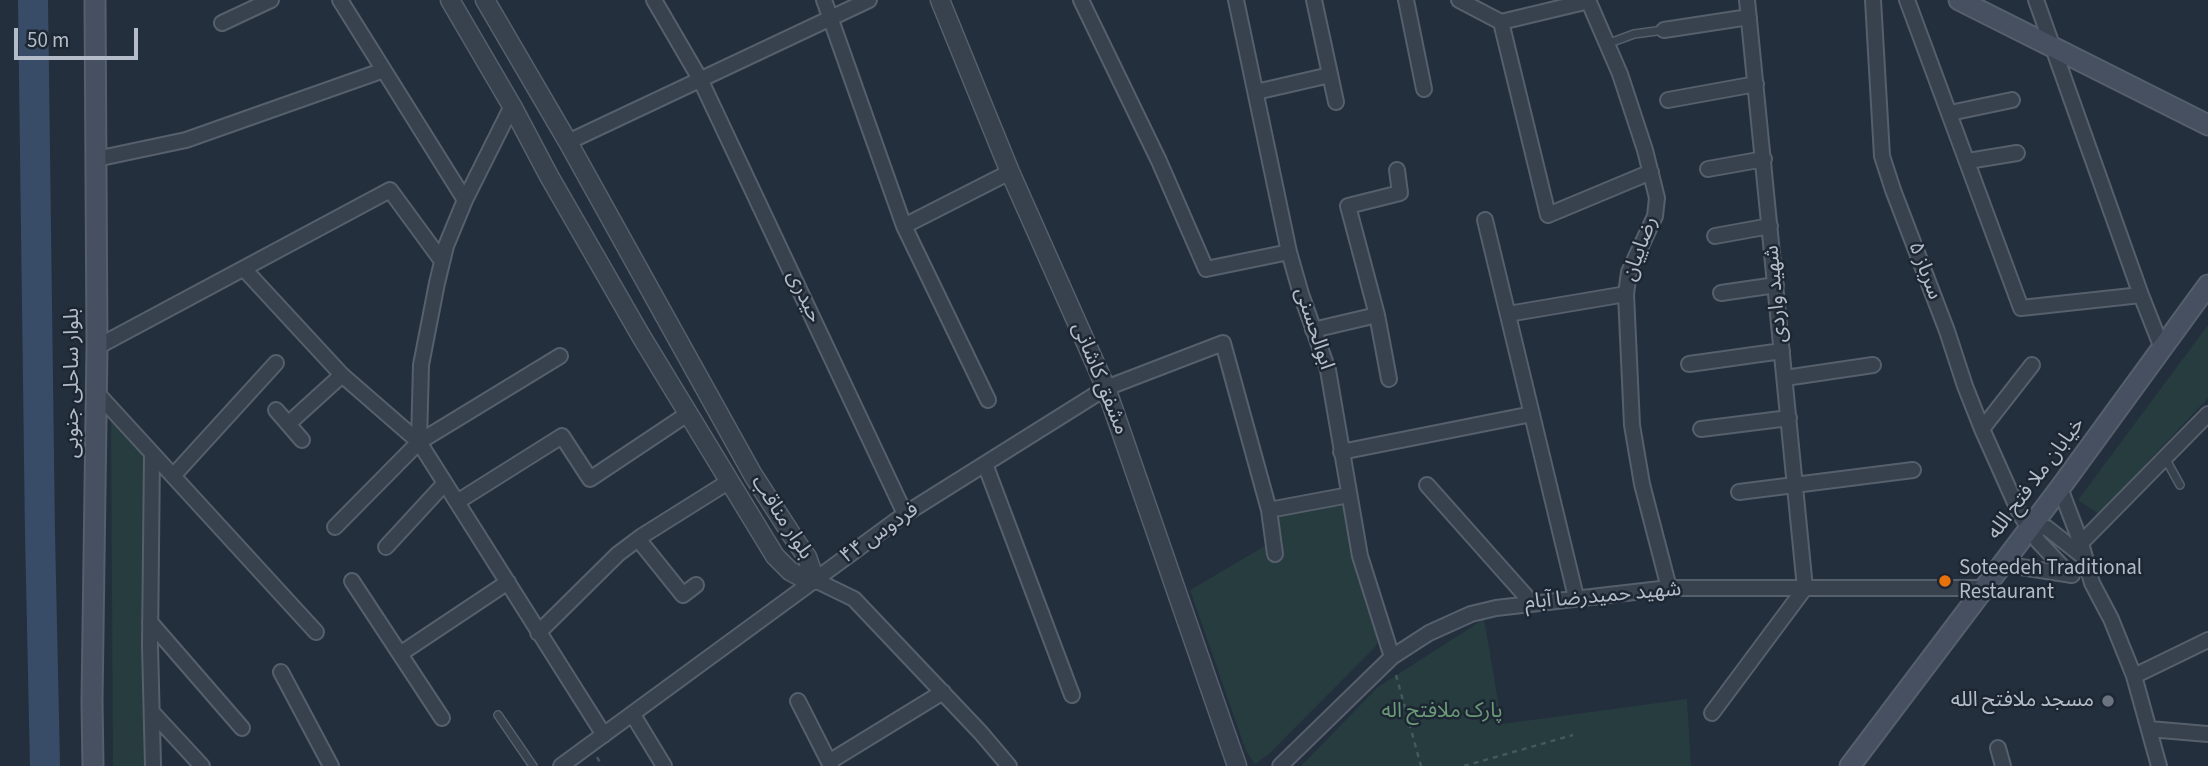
<!DOCTYPE html>
<html>
<head>
<meta charset="utf-8">
<style>
  body { margin:0 }
  #map { position:relative; width:2208px; height:766px; overflow:hidden; background:#242f3e; font-family:"Source Sans 3",sans-serif }
  canvas { display:block }
  .scale { position:absolute; left:14px; top:28px; width:124px; height:32px; box-sizing:border-box; border:4px solid #b4bcc9; border-top:0; padding-left:9px; font-size:21px; line-height:24px; white-space:nowrap; color:#b4bcc9; -webkit-text-stroke:5px #1d2633; paint-order:stroke }
</style>
</head>
<body>
<div id="map">
<canvas width="2208" height="766"></canvas>
<div class="scale">50 m</div>
</div>
<script>
const ctx = document.querySelector('canvas').getContext('2d');
ctx.lineJoin = 'round';
function fillPath(path, color) { ctx.fillStyle = color; ctx.fill(path, 'evenodd'); }
const toPath = rows => new Path2D(rows.map(r => 'M' + r).join(''));
function stroke(path, color, width, dash) { ctx.strokeStyle = color; ctx.lineWidth = width; ctx.lineCap = dash ? 'butt' : 'round'; ctx.setLineDash(dash || []); ctx.stroke(path); }
function write(font, color, halo, rows, align = 'center') {
  ctx.font = font + ' "Source Sans 3","Noto Sans Arabic",sans-serif'; ctx.lineWidth = 5; ctx.setLineDash([]); ctx.textBaseline = 'middle'; ctx.strokeStyle = halo; ctx.fillStyle = color; for (const [text, x, y, turn = 0] of rows) {
    ctx.save(); ctx.translate(x, y); ctx.rotate((+turn || 0) * Math.PI / 180); ctx.textAlign = isNaN(turn) ? turn : align; if (halo) ctx.strokeText(text, 0, 0); ctx.fillText(text, 0, 0); ctx.restore();
  }
}
fillPath(toPath([
  [2208,325,2208,398,2099,514,2078,500],
  [111,419,145,454,147,766,113,766],
  [1347,498,1381,637,1375,647,1269,754,1255,764,1246,751,1190,590,1270,543,1272,512],
  [1484,619,1502,724,1687,699,1691,766,1301,766,1378,687]
]), '#263c3f');
stroke(toPath([
  [33,0,40,533,45,766]
]), '#394c67', 30);
const service = toPath([
  [1607,44,1634,34,1664,30],
  [2165,458,2180,485],
  [498,715,533,766]
]);
const minor = toPath([
  [340,0,465,200],
  [654,0,700,79,905,514],
  [824,0,904,226,988,400],
  [1081,0,1159,161,1206,269,1289,252],
  [1236,0,1289,252,1301,294,1328,370,1360,556,1392,657],
  [1314,0,1336,102],
  [1406,0,1424,89],
  [1459,0,1501,22,1589,1],
  [1588,0,1620,74,1645,150,1657,198,1655,216,1629,272,1626,294,1632,425,1642,484,1669,588],
  [1873,0,1882,156,1893,190,1947,331,1965,386,1982,429,2020,514,2038,541,2070,575],
  [1907,0,2021,308,2141,295],
  [2036,0,2141,295,2162,348],
  [1501,22,1548,215,1651,172],
  [222,23,271,0],
  [1664,30,1749,17],
  [1256,92,1330,75],
  [1668,100,1756,84],
  [1950,113,2012,100],
  [568,142,869,0],
  [96,159,186,140,384,70],
  [1968,161,2017,153],
  [1708,169,1764,159],
  [1485,220,1576,597],
  [904,226,1010,172],
  [1715,236,1770,226],
  [244,269,342,375,419,442,604,735],
  [1721,293,1776,285],
  [1508,314,1626,294],
  [1377,315,1348,206,1400,193,1397,170],
  [1313,330,1377,315,1389,379],
  [97,347,390,190,442,261],
  [1689,364,1782,351],
  [1785,378,1873,365],
  [97,393,316,632],
  [276,410,302,440],
  [288,424,342,375],
  [1701,429,1789,418],
  [1982,429,2032,365],
  [419,442,421,365,437,283,446,246,465,200,512,106],
  [1341,452,1532,414],
  [152,454,150,645,153,766],
  [985,464,1072,695],
  [173,476,276,363],
  [1427,485,1532,603],
  [2060,488,2081,543,2092,583,2111,619,2134,676,2159,766],
  [1739,492,1913,470],
  [457,502,562,436,590,479,689,413],
  [1269,510,1349,495],
  [335,527,419,442,560,356],
  [2031,527,2047,528,2085,558],
  [638,539,683,595,696,585],
  [2081,543,2208,414],
  [386,547,445,483],
  [2002,564,2072,575],
  [815,580,854,599,981,733,1009,766],
  [352,581,442,718],
  [150,622,242,728],
  [538,633,618,554,642,536,728,482],
  [400,654,508,582],
  [281,672,331,766],
  [2134,676,2208,640],
  [798,701,831,766],
  [152,712,202,766],
  [1712,713,1805,588,1747,0],
  [633,715,664,766],
  [2149,729,2208,734],
  [1998,748,2003,766],
  [829,762,943,692],
  [561,766,905,514,1106,388,1223,343,1269,510,1275,554],
  [1280,766,1392,657,1429,633,1471,614,1496,608,1669,588,1983,588]
]);
const tertiary = toPath([
  [450,0,512,106,549,176,641,336,775,556,790,571,801,577,815,580,807,557,797,543,753,475,568,142,485,0],
  [940,0,1010,172,1106,388,1237,766]
]);
const secondary = toPath([
  [1959,0,2208,125],
  [93,766,92,702,97,347,95,0],
  [1850,766,2060,488,2208,285]
]);
stroke(service, '#565f6c', 10);
stroke(minor, '#565f6c', 18);
stroke(tertiary, '#565f6c', 21);
stroke(secondary, '#565f6c', 23);
stroke(toPath([
  [1396,675,1421,766],
  [597,757,602,766],
  [1464,766,1573,735]
]), '#44595c', 2.5, [5, 5]);
stroke(service, '#38414e', 7);
stroke(minor, '#38414e', 14);
stroke(tertiary, '#38414e', 18);
stroke(secondary, '#465061', 19);
for (const [x, y, r, color] of [
  [1945,581,7,"#e8710a"],
  [2108,701,7,"#6b7280"]
]) { const dot = new Path2D(); dot.arc(x, y, r, 0, 2 * Math.PI); ctx.fillStyle = color; ctx.fill(dot); stroke(dot, '#1d2633', 2.5); }
write('21px', '#b4bcc9', '#1d2633', [
  ["رضاییان",1641,249,-70],
  ["سرباز ۵",1924,271,69],
  ["شهید واردی",1777,294,-95],
  ["حیدری",803,297,65],
  ["ابوالحسنی",1313,329,72],
  ["مشفق کاشانی",1099,379,68],
  ["بلوار ساحلی جنوبی",73,383,-90],
  ["خیابان ملا فتح الله",2037,479,-53],
  ["بلوار مناقب",781,518,57],
  ["فردوس ۴۴",880,534,-35],
  ["شهید حمیدرضا آبام",1603,597,-5]
]);
write('21px', '#b4bcc9', '#1d2633', [
  ["Soteedeh Traditional",1959,569],
  ["Restaurant",1959,593],
  ["مسجد ملافتح الله",2094,701,"right"]
], 'left');
write('21px', '#6b9a76', '#1d2633', [
  ["پارک ملافتح اله",1442,712]
]);
</script>
</body>
</html>
